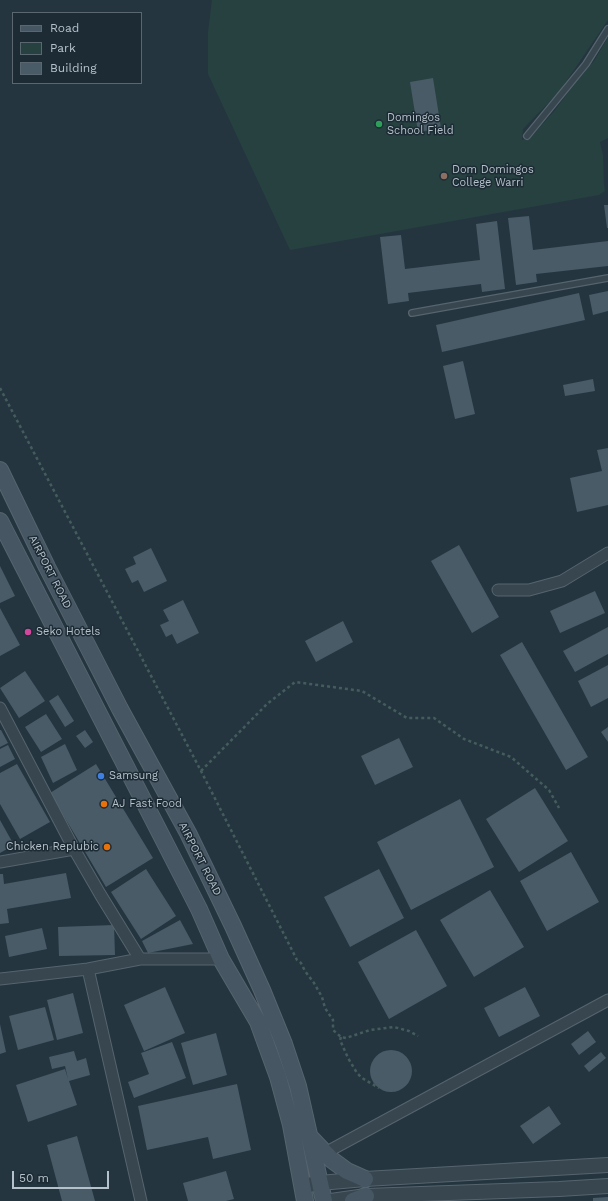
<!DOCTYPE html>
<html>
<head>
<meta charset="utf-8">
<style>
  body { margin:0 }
  #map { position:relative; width:608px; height:1201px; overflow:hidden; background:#243540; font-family:"Work Sans",sans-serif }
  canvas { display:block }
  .legend { position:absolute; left:12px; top:12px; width:130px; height:72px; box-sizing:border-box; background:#1d2b35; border:1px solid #5a6771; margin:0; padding:5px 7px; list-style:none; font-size:12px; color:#b5c1cb }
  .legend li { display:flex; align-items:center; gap:8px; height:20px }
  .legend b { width:20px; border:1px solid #5a6771 }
  .scale { position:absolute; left:12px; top:1171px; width:97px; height:18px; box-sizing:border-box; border:2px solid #b5c1cb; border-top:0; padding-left:5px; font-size:12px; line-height:14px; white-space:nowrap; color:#b5c1cb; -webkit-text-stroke:3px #1d2b35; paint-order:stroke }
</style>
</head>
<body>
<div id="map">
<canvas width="608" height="1201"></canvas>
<ul class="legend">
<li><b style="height:5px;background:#465663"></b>Road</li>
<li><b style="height:11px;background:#264140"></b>Park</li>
<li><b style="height:11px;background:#485b66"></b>Building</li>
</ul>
<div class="scale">50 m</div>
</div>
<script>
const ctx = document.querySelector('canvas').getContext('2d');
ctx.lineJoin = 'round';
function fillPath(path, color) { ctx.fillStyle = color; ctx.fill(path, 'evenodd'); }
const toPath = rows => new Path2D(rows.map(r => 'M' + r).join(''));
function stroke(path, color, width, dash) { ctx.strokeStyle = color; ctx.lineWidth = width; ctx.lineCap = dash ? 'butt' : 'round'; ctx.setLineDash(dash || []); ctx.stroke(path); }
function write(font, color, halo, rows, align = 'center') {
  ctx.font = font + ' "Work Sans",sans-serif'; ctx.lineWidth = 3; ctx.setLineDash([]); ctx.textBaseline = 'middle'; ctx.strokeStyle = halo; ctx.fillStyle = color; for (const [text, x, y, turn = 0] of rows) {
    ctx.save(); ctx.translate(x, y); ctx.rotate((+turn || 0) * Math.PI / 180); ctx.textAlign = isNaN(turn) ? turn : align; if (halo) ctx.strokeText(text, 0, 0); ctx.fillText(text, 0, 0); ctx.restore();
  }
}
fillPath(toPath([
  [212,0,608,0,608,20,559,92,523,129,522,140,533,135,555,110,578,79,594,61,608,37,608,138,600,142,603,155,604,184,605,191,599,195,290,250,208,74,208,32]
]), '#264140');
fillPath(toPath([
  [433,78,441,128,418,132,410,82],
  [604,205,608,205,608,228,607,228],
  [529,216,533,250,608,241,608,266,536,274,537,282,516,285,508,218],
  [497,221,505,289,482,292,481,284,408,293,409,301,388,304,380,237,401,235,405,269,480,260,476,224],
  [608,291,608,311,593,315,589,295],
  [579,293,585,320,442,352,436,325],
  [463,361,475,414,455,419,443,366],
  [593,379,595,391,565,396,563,385],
  [608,448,608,505,577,512,570,478,602,471,597,450],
  [459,545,499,617,472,633,431,561],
  [151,548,167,581,144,592,138,580,132,583,125,569,136,564,133,557],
  [0,566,15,596,0,603],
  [595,591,605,613,560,633,550,611],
  [183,600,199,633,177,644,172,634,166,637,160,625,169,621,163,610],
  [0,608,20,645,0,656],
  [343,621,353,642,316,662,305,641],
  [608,627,608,654,575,672,563,651],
  [522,642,588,757,566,770,500,655],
  [608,665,608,698,591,707,578,681],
  [25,671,45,701,19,718,0,688],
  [58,695,74,721,65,727,49,701],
  [46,714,62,739,41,752,25,727],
  [608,727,608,742,601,732],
  [0,730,1,730,8,743,0,747],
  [85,730,93,742,85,748,76,736],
  [399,738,413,767,375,785,361,756],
  [65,744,77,770,53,783,41,757],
  [8,745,15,759,0,767,0,749],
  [17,764,50,822,20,839,0,804,0,773],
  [96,764,153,858,106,887,50,793],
  [535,788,568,841,519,872,486,819],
  [460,799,494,867,411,910,377,842],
  [0,820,14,845,0,853],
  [571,852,599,902,547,931,520,881],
  [146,869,176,916,141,939,111,892],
  [379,869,404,918,350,947,324,897],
  [66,873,71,898,7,909,9,923,0,924,0,874,3,874,4,884],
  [490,890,524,947,474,977,440,920],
  [180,920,193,944,148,953,142,941],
  [114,925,115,955,59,956,58,927],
  [42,928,47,949,9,957,5,936],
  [416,930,447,986,389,1019,358,962],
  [165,987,185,1033,144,1051,124,1005],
  [525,987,540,1016,499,1037,484,1008],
  [73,993,83,1033,57,1040,47,1000],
  [45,1007,54,1040,18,1050,9,1016],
  [0,1024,6,1052,0,1054],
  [588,1031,596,1042,579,1055,571,1044],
  [216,1033,227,1075,193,1085,181,1043],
  [172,1042,186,1078,134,1098,128,1082,149,1074,141,1053],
  '370 1071a21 21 0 1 1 42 0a21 21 0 1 1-42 0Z',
  [74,1051,77,1061,86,1058,90,1075,69,1081,77,1105,28,1122,16,1085,65,1069,68,1079,65,1066,52,1069,49,1057],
  [601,1052,606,1058,589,1072,584,1066],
  [237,1084,251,1150,213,1159,208,1137,147,1150,138,1106],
  [549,1106,561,1124,533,1144,520,1126],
  [77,1136,95,1201,62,1201,47,1145],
  [226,1171,234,1199,226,1201,188,1201,183,1183],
  [608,1197,608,1201,593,1201,593,1198]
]), '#485b66');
const service = toPath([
  [527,136,586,64,608,29],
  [412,313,608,278]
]);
const minor = toPath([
  [498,590,529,590,562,581,608,553],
  [0,708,74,849,100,894,140,959],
  [0,862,74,849],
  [88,969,141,1201],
  [0,979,88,969,140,959,221,959],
  [325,1153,608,1000]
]);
const tertiary = toPath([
  [302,1186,320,1183,365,1179,608,1165],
  [331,1201,366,1196,559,1189,608,1186]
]);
const secondary = toPath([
  [0,470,47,567,120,709,188,833,233,926,262,990,284,1044,298,1086,324,1201],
  [0,521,199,909,221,959,258,1022,278,1077,291,1125,305,1201],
  [310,1137,332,1160,347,1171,365,1179],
  [353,1201,366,1196]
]);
stroke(service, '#56646e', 8);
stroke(minor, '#56646e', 13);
stroke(tertiary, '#56646e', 16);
stroke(secondary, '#56646e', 18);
stroke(toPath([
  [0,388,201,771,297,960,301,963,305,971,314,983,322,997,325,1008,333,1020,333,1030,341,1037,346,1038,370,1030,394,1027,409,1031,418,1036],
  [201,771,267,704,295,682,362,691,407,718,434,718,464,739,511,757,549,790,559,808],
  [341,1037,340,1040,348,1058,357,1073,362,1078,379,1088]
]), '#445d5c', 2.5, [3, 3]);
stroke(service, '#384650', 5.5);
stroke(minor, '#384650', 11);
stroke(tertiary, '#384650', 14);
stroke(secondary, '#465663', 16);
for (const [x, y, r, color] of [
  [379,124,4,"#2e9e5b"],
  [444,176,4,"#8d6e63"],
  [28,632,4,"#d1479c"],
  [101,776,4,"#3f7fe0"],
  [104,804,4,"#e8710a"],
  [107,847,4,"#e8710a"]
]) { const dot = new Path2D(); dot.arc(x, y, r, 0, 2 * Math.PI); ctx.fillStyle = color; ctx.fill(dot); stroke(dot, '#1d2b35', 1.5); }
write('11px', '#b5c1cb', '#1d2b35', [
  ["Domingos",387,118],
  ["School Field",387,131],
  ["Dom Domingos",452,170],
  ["College Warri",452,183],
  ["Seko Hotels",36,632],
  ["Samsung",109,776],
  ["AJ Fast Food",112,804],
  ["Chicken Replubic",99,847,"right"]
], 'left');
write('11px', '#b5c1cb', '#1d2b35', [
  ["AIRPORT ROAD",50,572,63],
  ["AIRPORT ROAD",200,859,63]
]);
</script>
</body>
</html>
